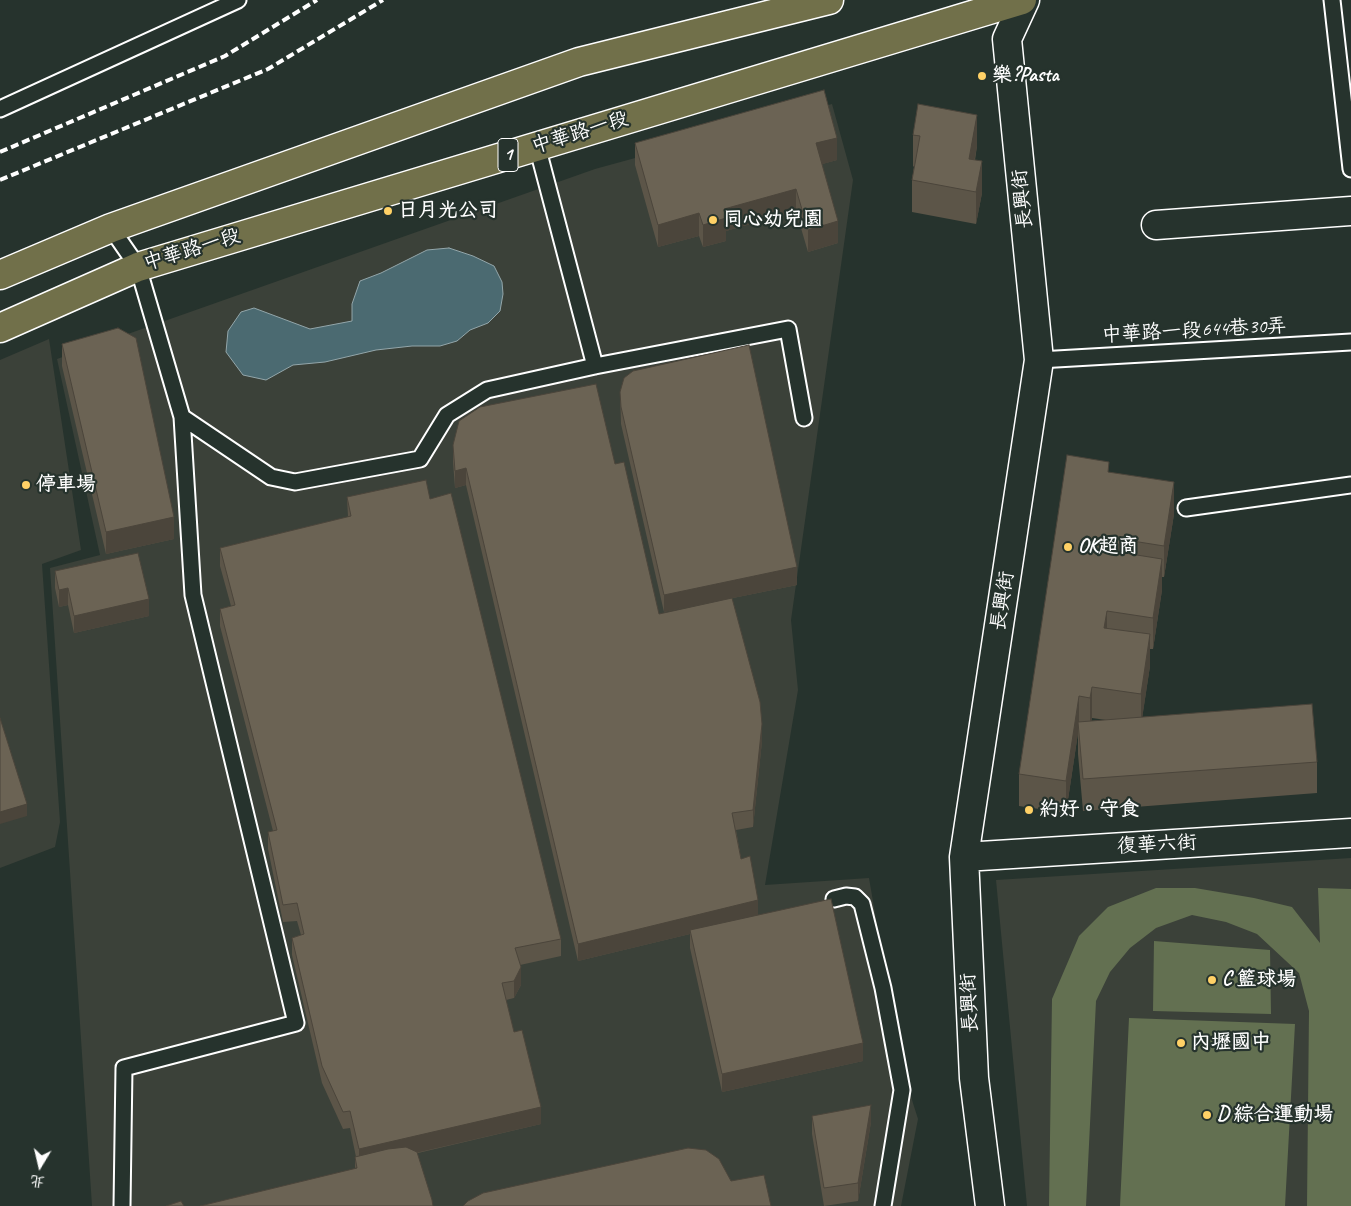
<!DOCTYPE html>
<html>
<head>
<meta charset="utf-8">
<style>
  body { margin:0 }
  #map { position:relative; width:1351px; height:1206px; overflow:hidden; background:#26332d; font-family:Caveat,"LXGW WenKai TC",sans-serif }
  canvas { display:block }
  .north { position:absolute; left:15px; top:1141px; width:50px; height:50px; -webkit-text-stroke:4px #26332d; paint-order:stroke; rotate:189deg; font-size:14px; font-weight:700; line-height:20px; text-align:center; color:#fff }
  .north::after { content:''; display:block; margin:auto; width:18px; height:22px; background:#fff; clip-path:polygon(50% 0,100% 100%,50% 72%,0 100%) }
</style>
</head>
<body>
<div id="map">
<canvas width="1351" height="1206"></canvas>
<div class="north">北</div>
</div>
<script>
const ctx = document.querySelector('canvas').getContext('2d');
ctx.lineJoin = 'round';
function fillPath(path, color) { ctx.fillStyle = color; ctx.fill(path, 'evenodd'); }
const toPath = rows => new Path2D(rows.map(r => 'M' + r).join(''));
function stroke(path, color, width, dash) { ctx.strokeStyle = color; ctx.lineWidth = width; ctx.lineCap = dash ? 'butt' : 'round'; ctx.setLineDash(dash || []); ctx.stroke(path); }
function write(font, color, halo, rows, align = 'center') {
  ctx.font = font + ' Caveat,"LXGW WenKai TC",sans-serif'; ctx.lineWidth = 4.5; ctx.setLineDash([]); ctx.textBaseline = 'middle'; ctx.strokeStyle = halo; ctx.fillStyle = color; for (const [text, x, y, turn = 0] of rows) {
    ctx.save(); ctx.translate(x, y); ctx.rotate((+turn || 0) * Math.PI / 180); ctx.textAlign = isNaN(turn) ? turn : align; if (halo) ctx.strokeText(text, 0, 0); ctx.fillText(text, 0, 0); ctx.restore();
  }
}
fillPath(toPath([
  [832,104,853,180,791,620,798,690,765,885,869,878,901,1065,918,1119,901,1206,92,1206,50,568,100,555,57,359,595,169],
  [49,339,81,550,42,564,60,822,55,847,0,868,0,360],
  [1351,858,1351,1206,1027,1206,996,880]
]), '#3b4139');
fillPath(toPath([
  [1156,888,1195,888,1254,898,1292,907,1320,943,1318,888,1351,889,1351,1206,1307,1206,1309,1011,1299,973,1257,934,1226,922,1192,915,1156,928,1130,948,1110,972,1096,1001,1086,1206,1049,1206,1052,999,1079,936,1108,907],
  [1154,941,1270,950,1271,1014,1153,1011],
  [1129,1018,1295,1024,1285,1206,1120,1206]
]), '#637051');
const water = toPath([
  [449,248,473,256,494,266,502,282,503,294,500,311,488,323,470,330,457,341,440,346,412,346,376,350,325,362,293,365,266,380,243,375,226,352,228,331,241,312,254,308,310,329,352,321,352,304,360,281,381,273,427,250,449,248]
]);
fillPath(water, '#4b6a71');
stroke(water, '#93a6aa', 1);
const service = toPath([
  [1332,0,1351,169],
  [0,109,238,0],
  [537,146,595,366],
  [111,228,138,267,182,417,193,595,296,1023,124,1068,122,1206],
  [1039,360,1351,342],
  [182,417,271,477,295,482,420,459,447,415,487,390,595,366,788,329,804,418],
  [1186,508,1351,485],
  [834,899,846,896,855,897,862,904,883,988,902,1090,883,1206]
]);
const minor = toPath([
  [1156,225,1351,211],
  [964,857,1351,833],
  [990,1206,974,1078,964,857,1039,360,1007,39,1025,0]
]);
const primary = toPath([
  [0,275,111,228,579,62,829,0],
  [0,328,138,267,1022,0]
]);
stroke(service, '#fff', 19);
stroke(minor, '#fff', 31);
stroke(primary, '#fff', 31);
stroke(service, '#26332d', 15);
stroke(minor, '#26332d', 28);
stroke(primary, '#71704a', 28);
stroke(toPath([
  [0,152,225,56,317,0],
  [0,180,268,69,383,0]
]), '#fff', 4, [8, 4]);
fillPath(toPath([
  [913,135,977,146,975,160,982,193,976,224,912,212,912,180,914,167,913,166],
  [635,143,837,160,822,164,838,243,808,252,796,211,726,231,726,241,703,247,699,236,658,247,635,165],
  [62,344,174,539,106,554,62,366],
  [620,392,797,585,664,612,621,424],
  [453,445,615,464,659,614,762,741,753,827,736,830,741,859,758,915,863,1061,722,1092,690,948,690,934,578,961,466,485,455,488,453,462],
  [1109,473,1174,514,1164,577,1162,577,1162,590,1153,649,1150,649,1150,666,1142,718,1317,762,1317,793,1083,811,1078,754,1078,733,1066,813,1019,806,1019,774],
  [1092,718,1106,720,1091,722],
  [347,497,430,499,561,939,561,956,520,965,521,985,514,998,506,1000,514,1032,541,1124,418,1153,355,1168,355,1157,356,1157,350,1128,343,1129,322,1083,292,955,292,938,301,935,297,921,283,922,268,849,268,832,273,831,220,626,220,609,231,606,220,566,220,548,348,517],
  [55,571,149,616,74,633,68,605,59,607,55,588],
  [812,1116,871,1122,858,1201,824,1206,812,1134]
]), '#5c5548');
fillPath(toPath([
  [977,115,977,146,969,190,969,159],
  [837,138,837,160,816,166,816,143],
  [982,161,982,193,976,224,976,192],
  [796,189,796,211,726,231,726,241,703,247,703,225,724,209],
  [699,213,699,236,658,247,658,225],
  [838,221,838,243,808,252,808,230],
  [466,468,466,485,455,488,455,471],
  [1174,482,1174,514,1164,577,1164,546],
  [174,517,174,539,106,554,106,532],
  [1162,559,1162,590,1153,649,1153,618],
  [797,567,797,585,664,612,664,595],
  [68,588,68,605,59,607,59,590],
  [149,599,149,616,74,633,74,616],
  [1107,611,1107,642,1104,628],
  [1150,634,1150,666,1141,726,1141,694],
  [1092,687,1092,718,1090,729,1090,698],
  [1079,696,1079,729,1078,722,1078,733,1066,813,1066,781],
  [762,724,762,741,753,827,753,810],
  [27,804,27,816,0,824,0,812],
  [758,900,758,918,690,930,690,934,578,961,578,944],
  [521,967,521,985,514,998,514,981],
  [863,1043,863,1061,722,1092,722,1074],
  [871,1105,871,1122,858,1201,858,1183],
  [541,1107,541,1124,359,1166,359,1149]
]), '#4b453b');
const building = toPath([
  [824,90,837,138,816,143,838,221,808,230,796,189,724,209,726,218,703,225,699,213,658,225,635,143,824,90],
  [918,104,977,115,969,159,982,161,976,192,912,180,920,136,913,135,918,104],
  [118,328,136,338,174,517,106,532,62,344,118,328],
  [749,345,797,567,664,595,621,407,620,392,624,378,633,371,749,345],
  [596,384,615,464,624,462,659,614,732,598,760,702,762,724,753,810,732,813,741,859,750,856,758,900,578,944,466,468,455,471,453,445,459,421,480,407,596,384],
  [1067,455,1109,462,1108,472,1174,482,1164,546,1120,539,1118,552,1162,559,1153,618,1107,611,1104,628,1150,634,1141,694,1092,687,1090,698,1079,696,1066,781,1019,774,1067,455],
  [426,480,430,499,451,493,561,939,515,948,521,967,514,981,502,983,514,1032,522,1030,541,1107,359,1149,350,1111,343,1112,322,1066,292,938,304,934,297,903,283,905,268,832,277,830,220,609,235,605,220,548,351,516,347,497,426,480],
  [138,553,149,599,74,616,68,588,59,590,55,571,138,553],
  [1312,704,1317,762,1083,779,1078,722,1312,704],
  [0,718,27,804,0,812,0,718],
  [831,899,863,1043,722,1074,690,930,831,899],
  [871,1105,858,1183,824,1188,812,1116,871,1105],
  [406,1147,417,1152,432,1200,433,1206,200,1206,357,1168,355,1157,388,1149,406,1147],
  [688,1148,706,1150,719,1159,731,1181,764,1175,771,1206,463,1206,468,1201,483,1193,688,1148],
  [181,1201,184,1206,166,1206,181,1201]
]);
fillPath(building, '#6b6354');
stroke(building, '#4b453b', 1);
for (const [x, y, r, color] of [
  [982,76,5,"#ffd166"],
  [388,211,5,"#ffd166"],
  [713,220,5,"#ffd166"],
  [26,485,5,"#ffd166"],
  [1068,547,5,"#ffd166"],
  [1029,810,5,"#ffd166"],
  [1212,980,5,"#ffd166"],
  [1181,1043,5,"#ffd166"],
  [1207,1115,5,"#ffd166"]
]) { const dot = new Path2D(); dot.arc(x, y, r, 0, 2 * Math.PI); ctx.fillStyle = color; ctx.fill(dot); stroke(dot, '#26332d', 2); }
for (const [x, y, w] of [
  [508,155,20]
]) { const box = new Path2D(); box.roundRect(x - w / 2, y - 16.5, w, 33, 4); ctx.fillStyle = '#26332d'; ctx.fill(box); stroke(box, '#fff', 1); }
write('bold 19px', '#fff', null, [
  ["1",508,155]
]);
write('bold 20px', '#fff', '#26332d', [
  ["樂?Pasta",992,76],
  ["日月光公司",398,211],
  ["同心幼兒園",723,220],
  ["停車場",36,485],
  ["OK超商",1078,547],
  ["約好。守食",1039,810],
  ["C 籃球場",1222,980],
  ["內壢國中",1191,1043],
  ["D 綜合運動場",1217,1115]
], 'left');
write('20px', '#fff', '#26332d', [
  ["中華路一段",580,133,-17],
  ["長興街",1023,199,-96],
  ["中華路一段",192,250,-17],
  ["中華路一段644巷30弄",1194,331,-3],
  ["長興街",1003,601,-81],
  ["復華六街",1157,845,-3],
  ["長興街",970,1003,-93]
]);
</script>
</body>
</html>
